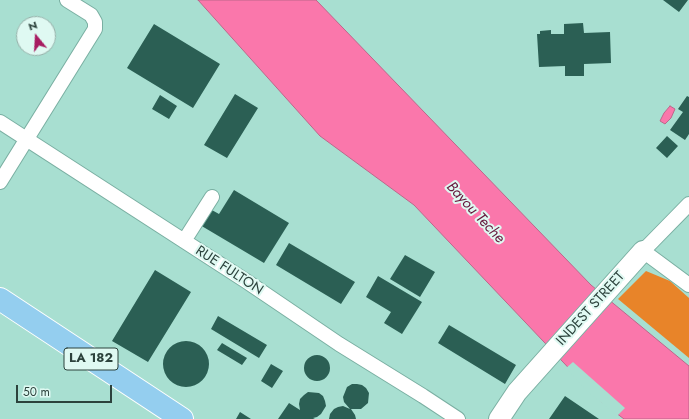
<!DOCTYPE html>
<html>
<head>
<meta charset="utf-8">
<style>
  body { margin:0 }
  #map { position:relative; width:689px; height:419px; overflow:hidden; background:#a8dfd1; font-family:Jost,sans-serif }
  canvas { display:block }
  .north { position:absolute; left:16px; top:16px; width:40px; height:40px; box-sizing:border-box; background:#dff9f2; border:1px solid #97b0a9; border-radius:50%; rotate:342deg; font-size:11px; font-weight:700; line-height:16px; text-align:center; color:#2c423c }
  .north::after { content:''; display:block; margin:auto; width:14px; height:18px; background:#a71c61; clip-path:polygon(50% 0,100% 100%,50% 72%,0 100%) }
  .scale { position:absolute; left:16px; top:385px; width:96px; height:18px; box-sizing:border-box; border:2px solid #2c423c; border-top:0; padding-left:5px; font-size:12px; line-height:14px; white-space:nowrap; color:#2c423c; -webkit-text-stroke:3px #dff9f2; paint-order:stroke }
</style>
</head>
<body>
<div id="map">
<canvas width="689" height="419"></canvas>
<div class="north">N</div>
<div class="scale">50 m</div>
</div>
<script>
const ctx = document.querySelector('canvas').getContext('2d');
ctx.lineJoin = 'round';
function fillPath(path, color) { ctx.fillStyle = color; ctx.fill(path, 'evenodd'); }
const toPath = rows => new Path2D(rows.map(r => 'M' + r).join(''));
function stroke(path, color, width, dash) { ctx.strokeStyle = color; ctx.lineWidth = width; ctx.lineCap = dash ? 'butt' : 'round'; ctx.setLineDash(dash || []); ctx.stroke(path); }
function write(font, color, halo, rows, align = 'center') {
  ctx.font = font + ' Jost,sans-serif'; ctx.lineWidth = 4; ctx.setLineDash([]); ctx.textBaseline = 'middle'; ctx.strokeStyle = halo; ctx.fillStyle = color; for (const [text, x, y, turn = 0] of rows) {
    ctx.save(); ctx.translate(x, y); ctx.rotate((+turn || 0) * Math.PI / 180); ctx.textAlign = isNaN(turn) ? turn : align; if (halo) ctx.strokeText(text, 0, 0); ctx.fillText(text, 0, 0); ctx.restore();
  }
}
fillPath(toPath([
  [646,271,670,281,689,298,689,358,618,299]
]), '#e88429');
const water = toPath([
  [198,0,316,0,591,285,689,366,689,419,624,419,599,400,414,205,320,136,198,0],
  [670,106,675,109,671,118,665,124,660,121,664,113,670,106]
]);
fillPath(water, '#fa77ab');
stroke(water, '#bc678a', 1);
fillPath(toPath([
  [573,362,625,408,617,416,586,390,566,368]
]), '#a8dfd1');
fillPath(toPath([
  [663,0,688,0,679,12],
  [583,23,584,33,610,32,611,63,584,64,584,76,565,76,565,66,539,67,537,34,540,34,540,31,551,30,551,34,564,34,564,24],
  [154,24,220,64,193,108,127,68],
  [235,94,258,108,227,158,204,145],
  [160,95,177,106,169,119,152,109],
  [687,96,689,97,689,134,685,140,670,130,683,112,678,109],
  [667,136,678,146,667,158,656,148],
  [234,190,289,223,264,263,200,225,210,209,219,214],
  [289,243,355,282,341,304,276,265],
  [405,255,435,272,420,297,390,279],
  [155,270,191,292,148,362,112,341],
  [378,276,422,302,402,334,384,323,391,312,366,297],
  [218,316,267,345,259,358,211,329],
  [449,325,516,365,505,384,438,343],
  '163 364a23 23 0 1 1 46 0a23 23 0 1 1-46 0Z',
  [222,343,247,358,242,365,217,350],
  '304 368a13 13 0 1 1 26 0a13 13 0 1 1-26 0Z',
  [271,364,283,371,272,388,261,381],
  [352,384,357,384,362,385,366,388,369,393,368,403,361,409,351,409,355,415,356,419,329,419,330,414,334,409,338,407,343,406,350,409,344,402,343,397,347,387],
  [308,392,319,393,323,396,325,401,326,406,321,414,317,417,313,418,315,419,278,419,289,403,300,410,299,404,300,399,304,395],
  [565,396,599,419,549,419],
  [240,412,251,419,236,419]
]), '#2b5f54');
const street = toPath([
  [0,122,246,281,339,344,423,396,458,419],
  [0,182,95,29,95,22,91,15,67,0],
  [689,204,643,251,689,285],
  [184,241,212,197]
]);
const secondary = toPath([
  [499,419,517,392,643,251]
]);
const primary = toPath([
  [0,299,182,419]
]);
stroke(street, '#7aafa2', 16);
stroke(secondary, '#7aafa2', 22);
stroke(primary, '#fff', 24);
stroke(street, '#fff', 14);
stroke(secondary, '#fff', 20);
stroke(primary, '#94ceef', 22);
for (const [x, y, w] of [
  [91,359,54]
]) { const box = new Path2D(); box.roundRect(x - w / 2, y - 11, w, 22, 3); ctx.fillStyle = '#dff9f2'; ctx.fill(box); stroke(box, '#2c423c', 1); }
write('bold 13px', '#2c423c', null, [
  ["LA 182",91,359]
]);
write('14px', '#2c423c', '#dff9f2', [
  ["RUE FULTON",229,271,33],
  ["INDEST STREET",591,309,-48]
]);
write('italic 15px', '#66153b', '#dff9f2', [
  ["Bayou Teche",475,213,47]
]);
</script>
</body>
</html>
